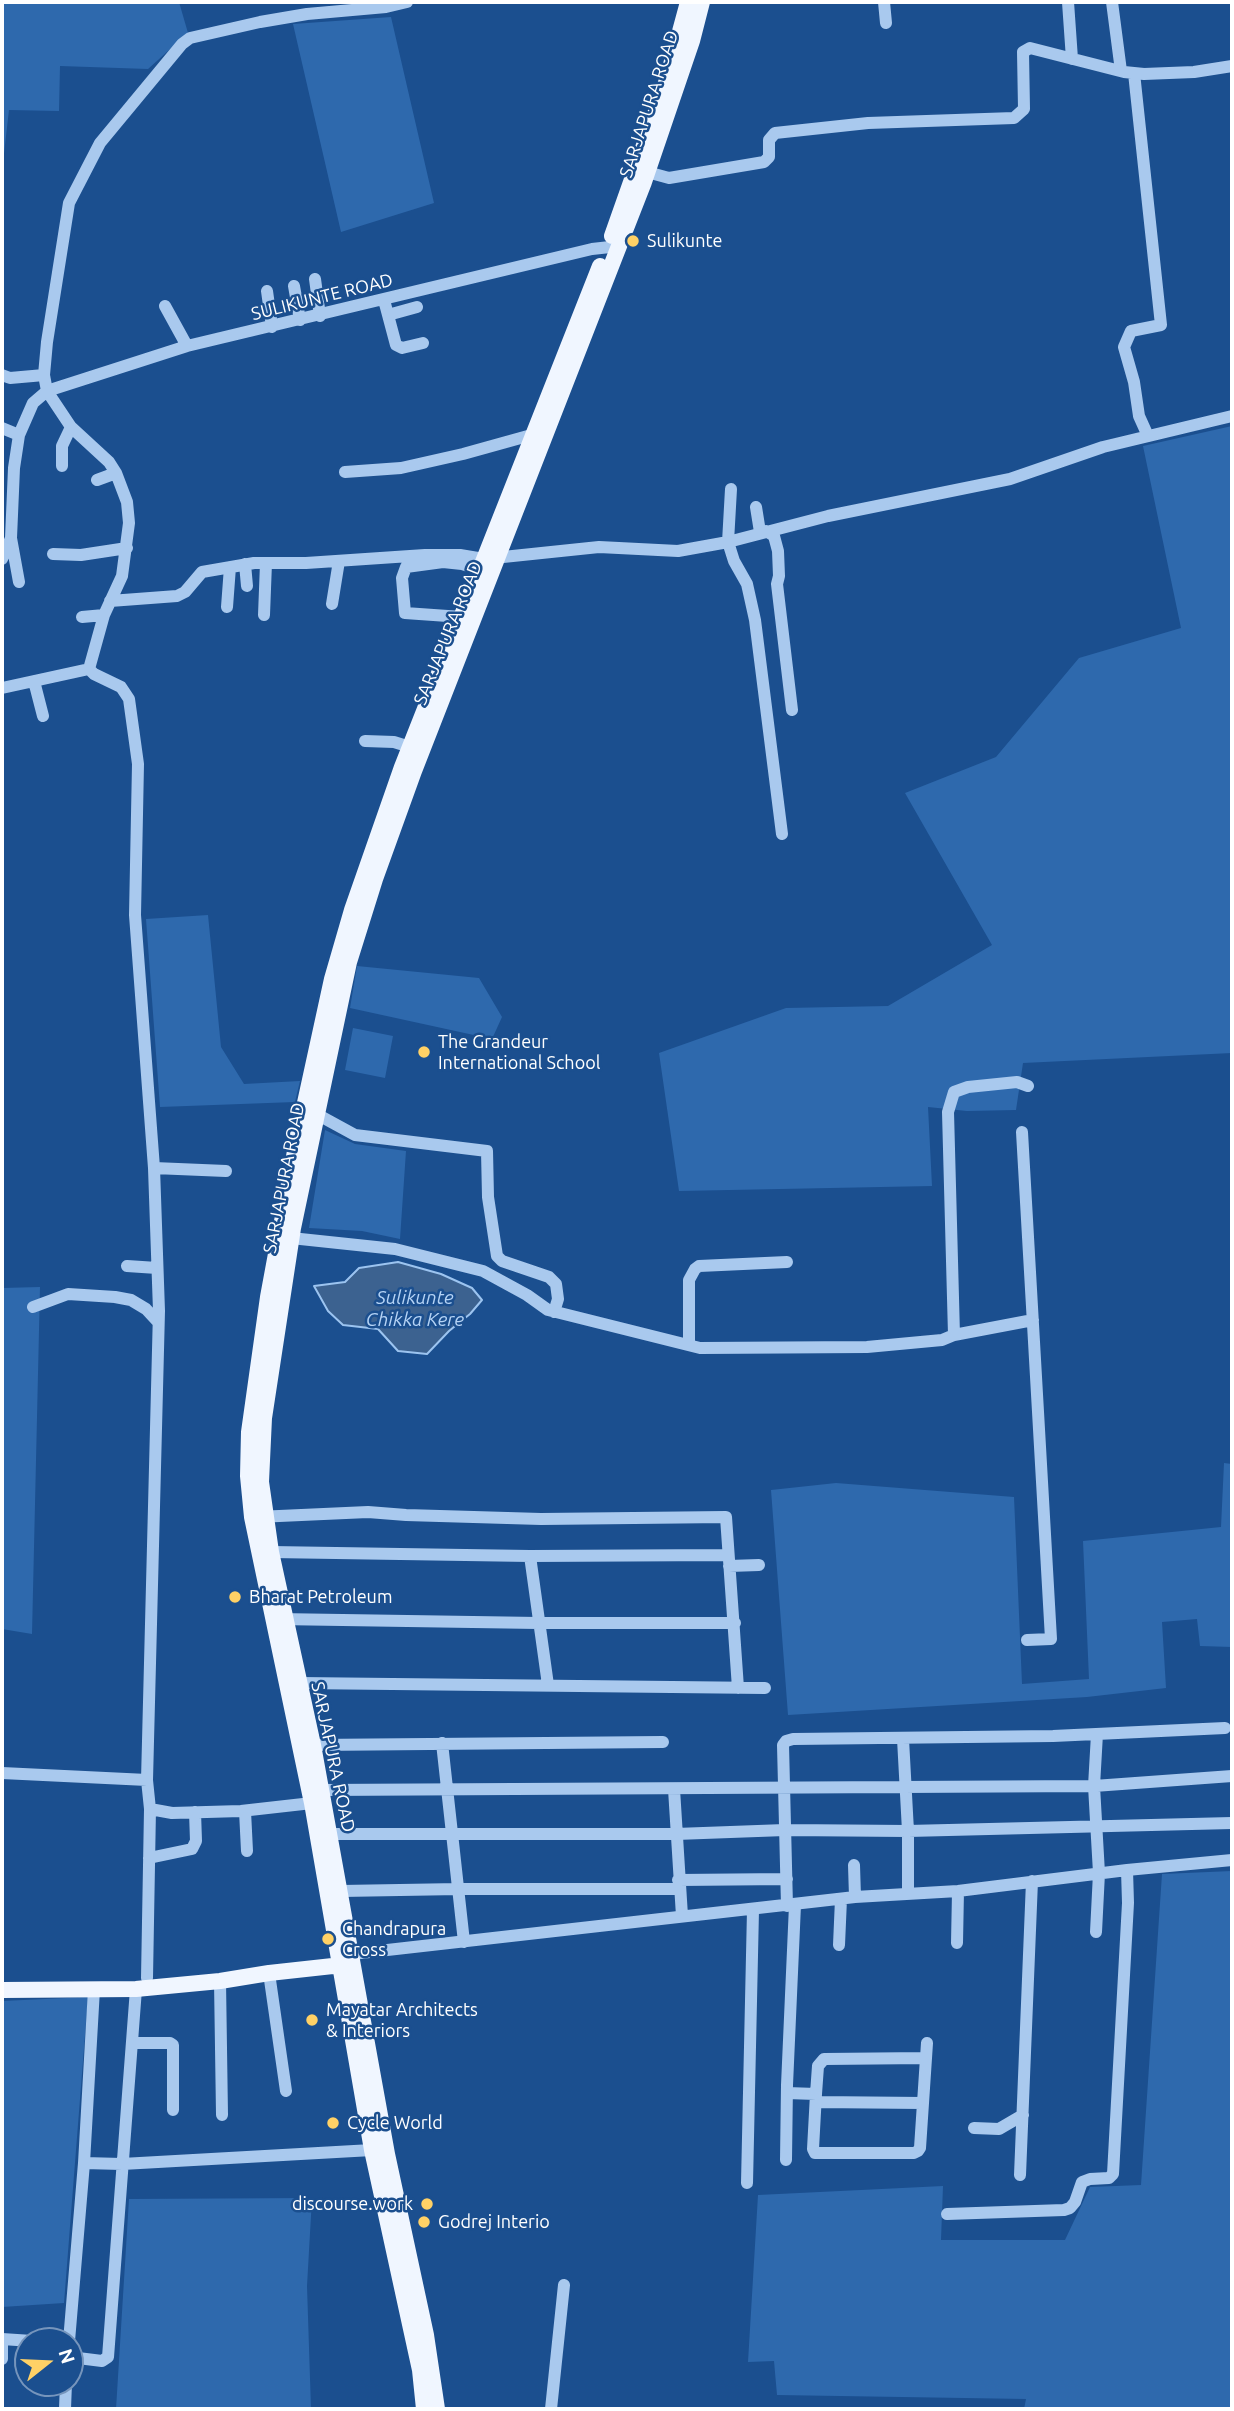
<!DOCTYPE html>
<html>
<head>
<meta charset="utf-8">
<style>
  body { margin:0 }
  #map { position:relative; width:1234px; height:2411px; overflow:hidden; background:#1b4f8f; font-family:Ubuntu,sans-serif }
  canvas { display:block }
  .frame { position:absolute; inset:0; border:4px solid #fff; pointer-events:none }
  .north { position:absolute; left:14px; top:2327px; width:70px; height:70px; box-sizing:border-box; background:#1b4f8f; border:2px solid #7695bc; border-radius:50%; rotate:72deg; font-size:19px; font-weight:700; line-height:28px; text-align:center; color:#fff }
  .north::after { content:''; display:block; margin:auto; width:24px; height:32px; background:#ffd166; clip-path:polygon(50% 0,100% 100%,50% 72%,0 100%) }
</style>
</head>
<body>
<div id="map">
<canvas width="1234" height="2411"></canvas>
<div class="frame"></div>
<div class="north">N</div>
</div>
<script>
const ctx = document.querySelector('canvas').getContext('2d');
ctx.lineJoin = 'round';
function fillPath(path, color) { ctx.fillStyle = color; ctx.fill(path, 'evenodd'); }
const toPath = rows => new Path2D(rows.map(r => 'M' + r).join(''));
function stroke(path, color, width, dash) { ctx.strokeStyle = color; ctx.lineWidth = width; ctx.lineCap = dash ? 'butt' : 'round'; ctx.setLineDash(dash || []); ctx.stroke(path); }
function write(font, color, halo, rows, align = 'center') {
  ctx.font = font + ' Ubuntu,sans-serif'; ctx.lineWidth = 5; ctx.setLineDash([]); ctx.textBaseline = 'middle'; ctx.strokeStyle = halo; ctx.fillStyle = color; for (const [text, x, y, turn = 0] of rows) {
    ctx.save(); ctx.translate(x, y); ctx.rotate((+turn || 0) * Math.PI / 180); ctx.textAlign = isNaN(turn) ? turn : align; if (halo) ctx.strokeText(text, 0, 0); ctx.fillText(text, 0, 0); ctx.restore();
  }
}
fillPath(toPath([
  [2,2,179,2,188,33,148,69,60,66,59,111,9,110,2,171],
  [391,17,434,203,341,232,293,24],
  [1232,426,1232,1053,1023,1063,1016,1110,967,1111,928,1107,932,1186,679,1191,659,1053,786,1008,888,1006,992,945,905,793,996,757,1079,658,1181,628,1143,446],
  [208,915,221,1047,244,1084,300,1081,295,1102,160,1107,146,919],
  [357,966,479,978,502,1017,492,1039,350,1008],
  [353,1028,393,1036,385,1078,345,1070],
  [325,1130,355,1144,406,1151,400,1239,362,1231,309,1228],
  [40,1287,32,1634,2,1629,2,1288],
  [1224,1463,1232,1464,1232,1647,1200,1646,1197,1619,1162,1622,1166,1688,1087,1697,788,1715,771,1490,836,1483,1014,1497,1022,1684,1089,1679,1083,1541,1221,1527],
  [1232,1871,1232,2409,1024,2409,1026,2399,777,2395,774,2361,748,2362,758,2195,943,2186,941,2240,1065,2240,1090,2187,1141,2185,1162,1874],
  [88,1997,64,2303,2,2307,2,2001],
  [312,2198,307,2286,311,2409,116,2409,129,2199]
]), '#2e69ad');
const water = toPath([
  [398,1262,441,1274,472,1288,482,1300,470,1314,449,1331,427,1354,398,1351,378,1329,343,1325,328,1311,314,1286,345,1282,359,1268,398,1262]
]);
fillPath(water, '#3c6290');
stroke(water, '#9cc4f0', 2);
stroke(toPath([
  [884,2,886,23],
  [1068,2,1072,59],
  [1112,2,1121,71],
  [1134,73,1161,325,1131,331,1124,347,1134,382,1139,416,1148,436],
  [647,172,669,178,764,162,769,157,769,140,775,133,868,123,1014,118,1024,109,1023,52,1030,48,1124,72,1144,74,1194,72,1232,66],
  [315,279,320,316],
  [294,286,300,320],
  [267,291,272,327],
  [384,300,396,345,402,348,423,343],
  [165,306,187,346],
  [388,315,417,307],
  [2,375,10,378,44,375,47,391,71,427,109,462,116,473,127,502,129,523,122,576,104,615,89,669,94,674,121,687,129,699,138,764,135,915,154,1168,159,1311,149,1702,147,1780,150,1809,147,1978],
  [44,375,47,342,69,203,100,143,182,44,190,38,260,22,307,14,386,7,407,2],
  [2,428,19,435],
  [62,466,62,446,71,427],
  [345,472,401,468,463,454,535,434],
  [97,480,116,473],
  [731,489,728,542,734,561,747,584,755,620,782,834],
  [756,507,760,532],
  [766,531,774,536,778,551,779,576,777,584,792,710],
  [11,538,19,582],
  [53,554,81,555,127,548],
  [2,559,11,538,14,468,19,435,33,403,47,391,187,346,592,249,619,246],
  [245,564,247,586],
  [110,601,177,596,185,592,202,572,254,563,306,563,425,555,460,555,484,559,599,547,678,551,728,542,828,516,1010,479,1103,447,1232,416],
  [332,604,339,561],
  [227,607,230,567],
  [264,615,266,563],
  [82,617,104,615],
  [462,617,405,613,402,578,406,567,443,562,462,564,481,570],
  [34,681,43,716],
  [2,688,89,669],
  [365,741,394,742,410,747],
  [311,1111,355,1135,487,1151,488,1197,497,1256,502,1261,549,1277,556,1284,558,1299,554,1312],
  [1022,1132,1051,1639,1027,1640],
  [154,1168,226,1171],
  [291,1238,395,1249,483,1271,527,1295,548,1310,700,1348,867,1347,942,1340,954,1335,1033,1320],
  [127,1266,157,1268],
  [33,1307,68,1294,115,1297,131,1300,146,1309,158,1322],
  [954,1335,948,1112,954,1092,968,1087,1017,1082,1028,1086],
  [689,1345,689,1280,695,1269,699,1266,787,1262],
  [257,1517,368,1512,406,1515,541,1519,726,1517,738,1688],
  [271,1552,530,1556,728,1555],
  [530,1556,548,1685],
  [729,1566,759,1565],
  [277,1619,538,1623,735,1623],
  [299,1683,765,1688],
  [903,1739,908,1831,908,1894],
  [442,1743,464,1942],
  [313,1745,663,1742],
  [2,1773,147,1780],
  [674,1789,682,1916],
  [321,1790,1094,1786,1232,1776],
  [150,1809,172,1813,241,1811,312,1803],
  [245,1811,247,1851],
  [330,1834,676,1834,785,1830,908,1831,1232,1823],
  [149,1858,192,1849,196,1841,195,1812],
  [854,1865,855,1897],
  [678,1880,787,1879],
  [341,1891,459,1889,679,1889],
  [787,1906,783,1745,786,1741,793,1739,1053,1736,1225,1728],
  [1096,1932,1099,1873,1094,1786,1097,1734],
  [957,1943,958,1891],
  [839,1945,841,1899],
  [352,1954,855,1897,958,1891,1127,1870,1232,1860],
  [269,1973,286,2091],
  [220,1981,222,2115],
  [132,2043,170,2043,173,2045,173,2110],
  [787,2093,816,2094,818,2066,824,2059,926,2058],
  [816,2094,813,2149,815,2153,914,2153,918,2151,920,2148,927,2043],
  [816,2102,923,2103],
  [974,2128,999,2129,1023,2115],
  [786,2160,787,2085,795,1905],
  [84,2163,122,2164,372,2150],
  [1020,2175,1032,1881],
  [747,2183,753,1910],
  [947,2214,1064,2210,1070,2208,1075,2202,1082,2182,1090,2179,1109,2178,1113,2174,1128,1903,1127,1870],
  [2,2339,32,2341],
  [69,2341,84,2163,94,1989],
  [70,2357,102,2361,108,2357,136,1989],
  [2,2359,2,2339],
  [65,2409,66,2383],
  [551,2409,564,2285]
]), '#a9c9ee', 12);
stroke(toPath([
  [612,236,666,83,688,2],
  [2,1990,136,1989,220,1981,269,1973,351,1964],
  [424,2409,420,2370,372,2150,312,1803,252,1517,248,1476,249,1432,268,1297,298,1135,332,979,352,910,402,767,600,266],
  [437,2409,426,2335,387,2154,313,1745,271,1552,261,1482,264,1418,293,1228,349,962,375,879,414,771,644,182,692,41,702,2]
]), '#f0f6ff', 16);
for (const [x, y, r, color] of [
  [633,241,7,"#ffd166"],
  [424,1052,7,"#ffd166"],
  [235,1597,7,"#ffd166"],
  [328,1939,7,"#ffd166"],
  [312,2020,7,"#ffd166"],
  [333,2123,7,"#ffd166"],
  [427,2204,7,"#ffd166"],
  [424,2222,7,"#ffd166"]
]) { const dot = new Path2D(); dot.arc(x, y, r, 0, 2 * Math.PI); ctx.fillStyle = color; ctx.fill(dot); stroke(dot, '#1b4f8f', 2.5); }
write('18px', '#fff', '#1b4f8f', [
  ["SARJAPURA ROAD",649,104,-72],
  ["SULIKUNTE ROAD",322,297,-14],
  ["SARJAPURA ROAD",448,633,-68],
  ["SARJAPURA ROAD",284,1178,-79],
  ["SARJAPURA ROAD",333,1757,78]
]);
write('18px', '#fff', '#1b4f8f', [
  ["Sulikunte",647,241],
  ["The Grandeur",438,1042],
  ["International School",438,1063],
  ["Bharat Petroleum",249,1597],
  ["Chandrapura",342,1929],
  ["Cross",342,1950],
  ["Mayatar Architects",326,2010],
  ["& Interiors",326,2031],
  ["Cycle World",347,2123],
  ["discourse.work",413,2204,"right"],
  ["Godrej Interio",438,2222]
], 'left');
write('italic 19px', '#b5d3f5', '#1b4f8f', [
  ["Sulikunte",415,1298],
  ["Chikka Kere",415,1320]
]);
</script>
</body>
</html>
